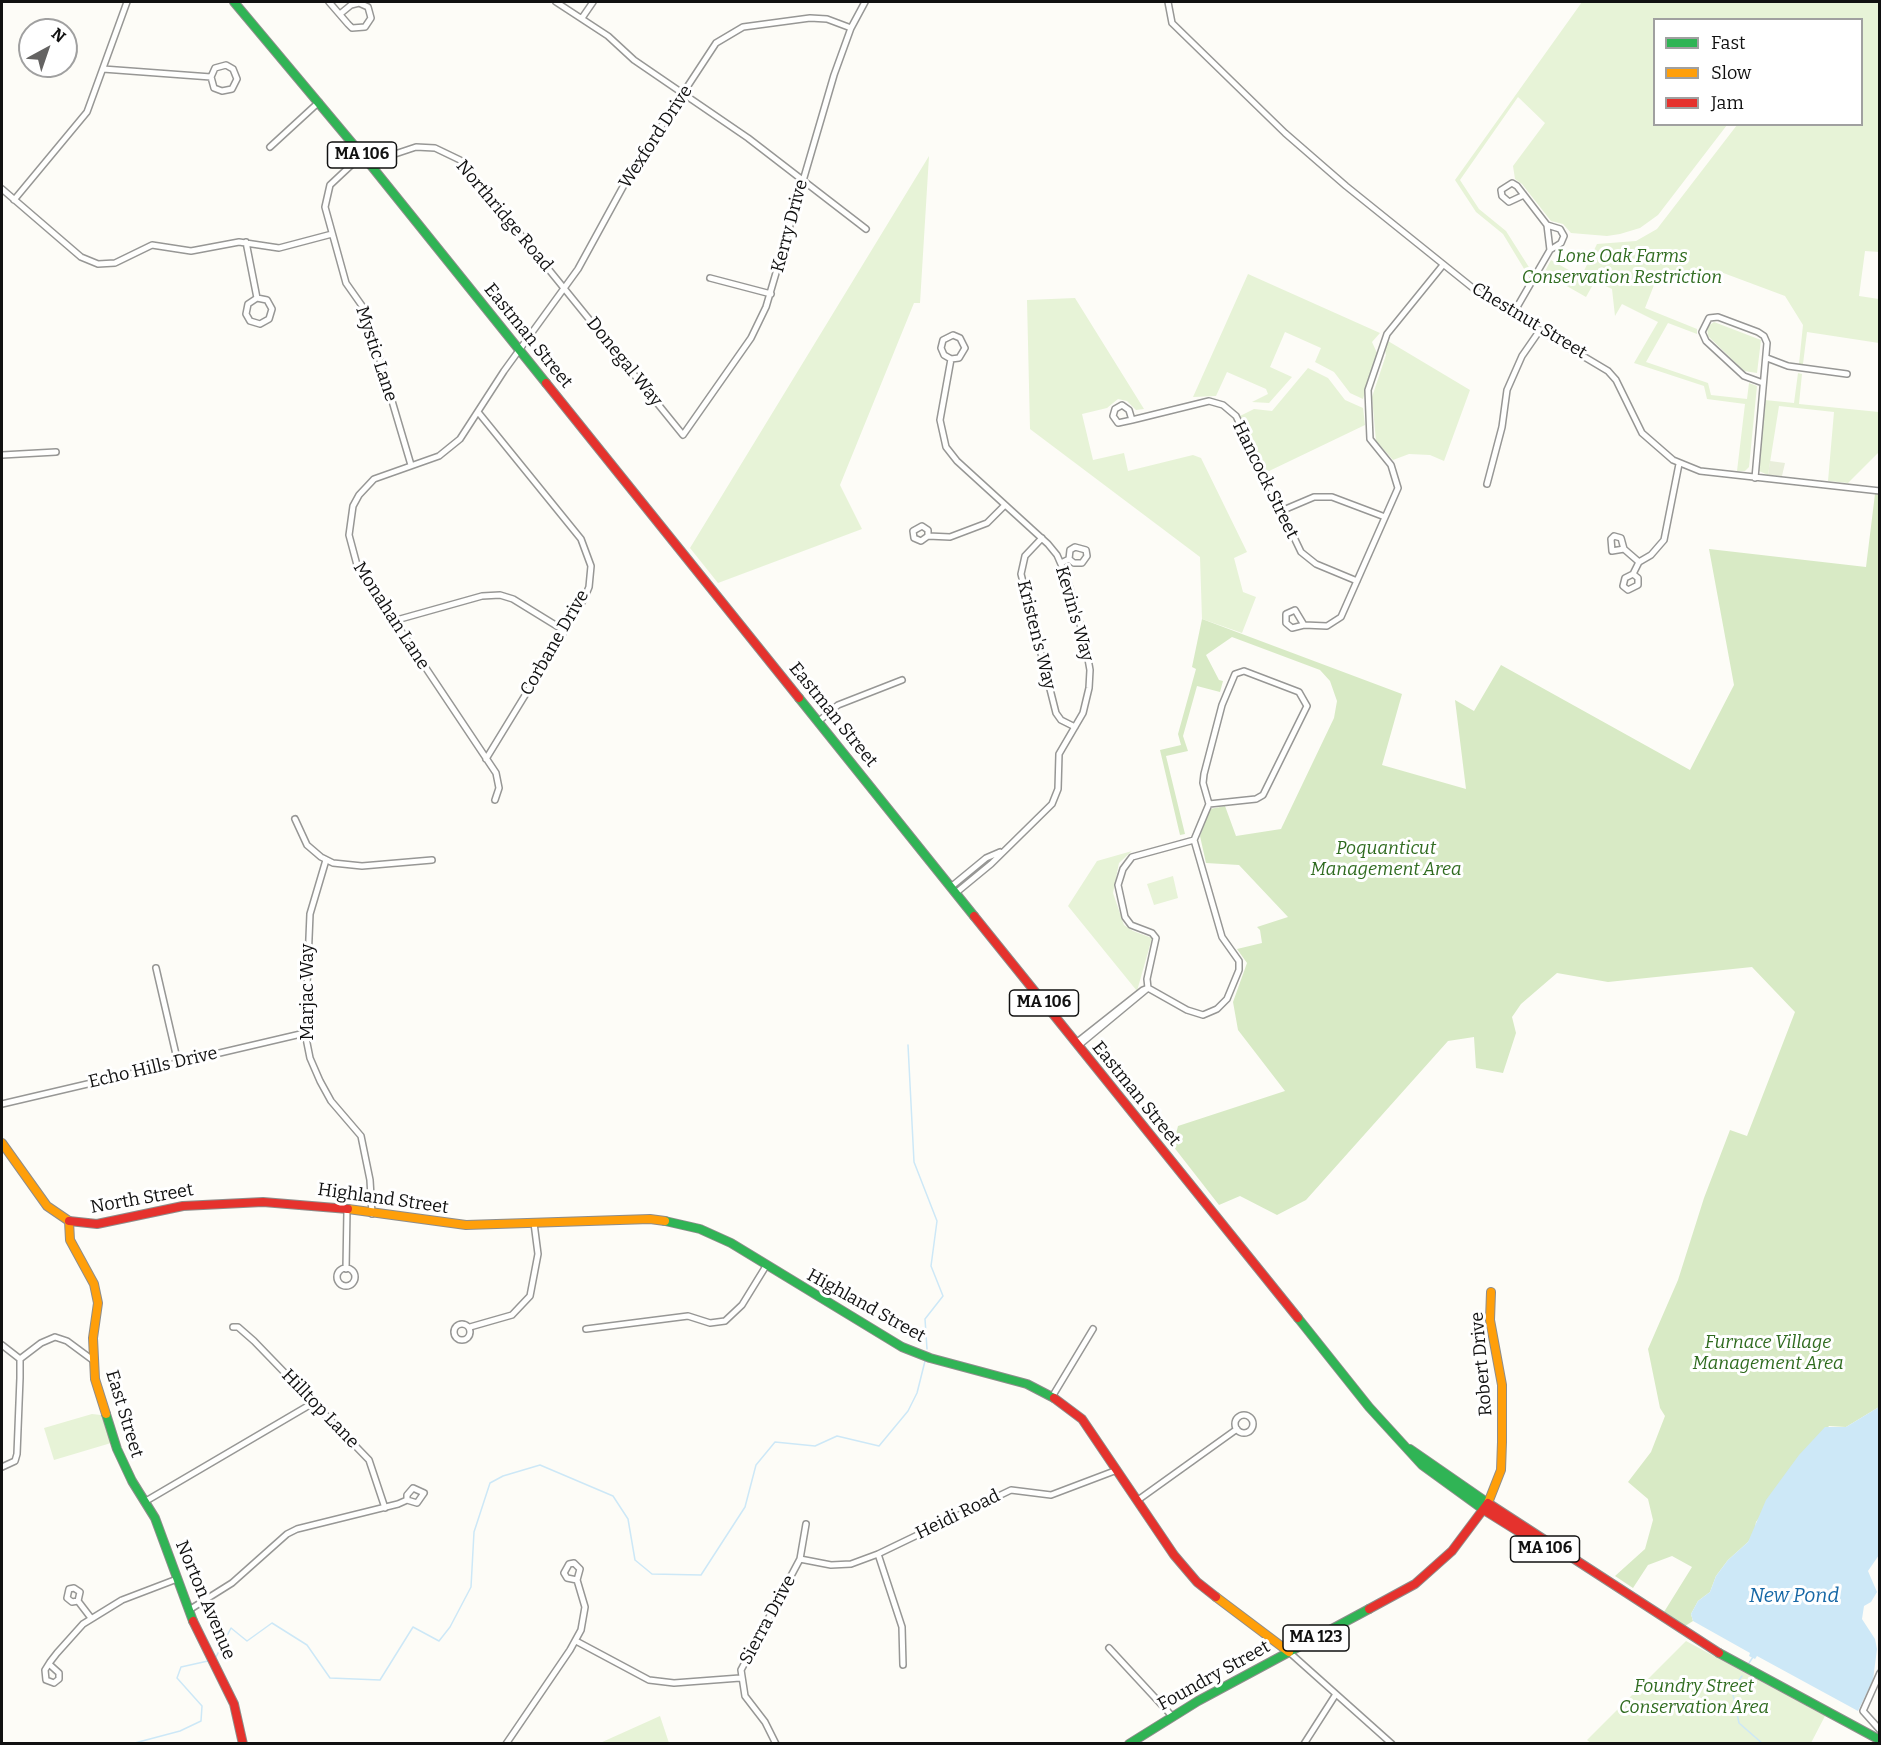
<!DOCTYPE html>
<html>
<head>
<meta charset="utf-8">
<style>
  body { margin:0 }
  #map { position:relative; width:1881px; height:1745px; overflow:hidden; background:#fdfcf7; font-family:Bitter,serif }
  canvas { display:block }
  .frame { position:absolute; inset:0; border:3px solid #111; pointer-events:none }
  .legend { position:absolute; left:1653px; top:18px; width:210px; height:108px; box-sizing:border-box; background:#fff; border:2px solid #a0a0a0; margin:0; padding:8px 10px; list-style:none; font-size:18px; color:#111 }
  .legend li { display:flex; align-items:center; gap:12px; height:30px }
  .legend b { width:30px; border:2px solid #a0a0a0 }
  .north { position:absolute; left:18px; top:18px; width:60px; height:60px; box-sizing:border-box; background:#fff; border:2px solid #a0a0a0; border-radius:50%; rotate:40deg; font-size:16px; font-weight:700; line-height:24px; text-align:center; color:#111 }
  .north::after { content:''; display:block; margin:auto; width:21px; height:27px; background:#646362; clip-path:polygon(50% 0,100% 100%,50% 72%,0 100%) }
</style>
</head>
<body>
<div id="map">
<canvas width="1881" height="1745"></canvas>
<div class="frame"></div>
<ul class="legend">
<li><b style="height:8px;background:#30b455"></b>Fast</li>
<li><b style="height:8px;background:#ff9f0a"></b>Slow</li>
<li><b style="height:8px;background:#e5322d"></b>Jam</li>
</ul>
<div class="north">N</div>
</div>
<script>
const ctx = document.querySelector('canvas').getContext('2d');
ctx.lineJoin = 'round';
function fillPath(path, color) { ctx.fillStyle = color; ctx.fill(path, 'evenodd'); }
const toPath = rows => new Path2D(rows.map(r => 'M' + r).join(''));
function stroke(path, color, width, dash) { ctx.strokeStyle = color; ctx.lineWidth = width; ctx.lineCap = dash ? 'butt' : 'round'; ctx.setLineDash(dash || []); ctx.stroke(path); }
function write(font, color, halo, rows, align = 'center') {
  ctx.font = font + ' Bitter,serif'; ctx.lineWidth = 6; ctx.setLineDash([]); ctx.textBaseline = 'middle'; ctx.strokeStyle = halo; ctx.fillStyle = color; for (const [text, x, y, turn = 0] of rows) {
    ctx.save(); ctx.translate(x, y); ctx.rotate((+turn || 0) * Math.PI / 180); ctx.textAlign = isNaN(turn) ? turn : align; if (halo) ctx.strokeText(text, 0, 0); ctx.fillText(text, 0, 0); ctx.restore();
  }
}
fillPath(toPath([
  [1582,2,1879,2,1879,252,1865,251,1859,296,1879,299,1879,343,1807,332,1803,364,1799,364,1803,325,1785,296,1718,271,1656,280,1645,308,1697,329,1697,334,1668,323,1646,362,1708,383,1711,395,1747,399,1749,383,1757,386,1749,467,1745,471,1737,471,1745,404,1707,399,1704,386,1634,363,1658,322,1622,304,1615,316,1612,289,1595,281,1586,297,1544,273,1551,260,1581,277,1597,244,1636,241,1657,229,1737,125,1862,124,1862,20,1654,20,1654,124,1727,125,1658,215,1640,228,1620,234,1607,236,1571,233,1563,224,1551,221,1522,184,1515,179,1513,166,1545,123,1518,97,1460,180,1479,209,1506,231,1532,272,1529,277,1503,234,1476,212,1455,180],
  [929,156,920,303,914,303,840,485,862,529,718,583,690,548],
  [1248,274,1380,333,1372,342,1377,353,1363,399,1350,393,1334,372,1315,362,1321,348,1285,332,1270,367,1292,377,1269,403,1252,402,1268,394,1266,389,1227,372,1216,396,1193,397],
  [1075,298,1144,409,1136,410,1127,401,1118,399,1107,408,1082,414,1093,460,1124,453,1128,471,1193,455,1201,458,1247,552,1234,558,1243,592,1256,597,1242,633,1202,619,1200,557,1030,429,1027,300],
  [1714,322,1761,340,1757,373,1744,371,1708,336,1707,327],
  [1388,341,1470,390,1444,461,1430,455,1409,454,1393,460,1376,441,1372,397,1386,355,1384,347],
  [1308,368,1328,378,1345,400,1363,408,1365,425,1267,472,1240,416,1254,409,1272,411],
  [1798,373,1802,374,1799,404,1879,412,1879,452,1848,483,1828,481,1834,412,1779,406,1768,475,1759,471,1765,400,1794,403],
  [1132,851,1119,863,1113,893,1124,925,1133,931,1152,938,1137,991,1068,906,1097,861],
  [1173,876,1178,898,1154,905,1147,884],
  [92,1414,101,1415,111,1443,54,1460,44,1428],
  [1686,1641,1825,1716,1811,1743,1592,1744,1587,1740],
  [660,1716,669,1743,600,1743]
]), '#e7f3d7');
fillPath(toPath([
  [1875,494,1879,495,1879,1407,1846,1427,1829,1426,1756,1522,1754,1533,1748,1542,1728,1560,1716,1576,1710,1592,1698,1601,1691,1614,1693,1621,1685,1626,1664,1612,1692,1567,1672,1556,1648,1565,1633,1588,1615,1576,1645,1549,1653,1520,1648,1499,1628,1482,1651,1452,1665,1416,1660,1408,1648,1349,1678,1280,1704,1198,1730,1130,1747,1136,1795,1012,1752,967,1608,982,1557,973,1521,1004,1512,1017,1516,1033,1503,1073,1476,1068,1474,1037,1448,1041,1306,1200,1277,1215,1240,1196,1219,1205,1173,1146,1178,1126,1285,1091,1238,1030,1233,1002,1247,963,1237,949,1262,943,1260,930,1257,927,1288,917,1239,865,1206,863,1200,836,1210,809,1225,806,1236,836,1281,829,1334,718,1337,701,1330,681,1320,670,1232,637,1206,655,1219,680,1223,681,1220,692,1197,686,1183,736,1188,751,1166,756,1185,834,1180,835,1160,750,1181,745,1178,734,1196,669,1192,667,1202,619,1402,694,1382,765,1466,789,1455,700,1474,711,1501,665,1690,770,1734,685,1709,549,1866,567]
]), '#d8eac5');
fillPath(toPath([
  [1770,461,1785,463,1782,476,1768,475]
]), '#e9eedb');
fillPath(toPath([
  [1879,1407,1879,1555,1868,1571,1877,1592,1871,1602,1864,1606,1862,1619,1875,1639,1877,1649,1873,1680,1858,1711,1757,1656,1755,1659,1749,1656,1750,1653,1693,1621,1691,1614,1698,1601,1710,1592,1716,1576,1728,1560,1748,1542,1766,1500,1799,1455,1825,1427,1846,1427]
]), '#cde8f7');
stroke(toPath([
  [908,1045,914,1162,937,1221,931,1266,943,1296,925,1319,927,1349],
  [216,1657,231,1628,247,1641,272,1623,307,1645,330,1678,380,1680,413,1627,439,1641,450,1627,471,1587,474,1532,490,1483,503,1476,540,1465,613,1496,628,1519,635,1560,652,1574,701,1575,745,1507,756,1465,775,1442,815,1446,837,1436,879,1446,908,1411,917,1393,925,1361],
  [1749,1663,1753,1657],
  [1742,1676,1732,1690,1739,1723,1763,1744],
  [131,1744,180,1731,201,1721,202,1706,177,1678,181,1667,208,1661]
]), '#cde8f7', 1.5);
const street = toPath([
  [329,2,348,24,352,28,365,27,371,18,368,7,359,3,351,5,340,14],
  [556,2,608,36,634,60,748,138,866,229],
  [1168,2,1172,23,1285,133,1346,186,1484,297,1608,371,1616,380,1642,433,1673,460,1700,471,1880,491],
  [582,18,593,2],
  [103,69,211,77,215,68,226,65,233,69,237,79,232,89,222,91,214,88,211,77],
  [270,147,319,102],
  [362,155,330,185,325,207,346,283,365,310,411,465],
  [373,168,395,154,416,147,435,148,460,160,683,435,751,338,766,307,834,75,851,28,865,2],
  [2,189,81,257,98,264,115,263,152,245,191,251,239,242,279,248,332,234],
  [1524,195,1509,202,1502,196,1501,190,1512,183,1517,186,1547,225],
  [14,200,87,112,127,2],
  [246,242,257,298,267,300,272,309,269,319,260,324,250,321,246,314,248,304,257,298],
  [710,278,771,294],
  [1513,314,1550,250,1561,243,1564,236,1560,229,1547,225,1550,250],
  [1767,358,1788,366,1847,374],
  [951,359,959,358,965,348,960,338,953,335,943,340,941,348,944,355,951,359,940,420,946,447,957,461,1048,544,1057,555,1067,578,1085,642,1090,670,1089,688,1083,713,1059,754,1058,789,1052,804,991,864,957,892],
  [478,412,581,539,591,566,589,587,584,599,486,759],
  [1132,420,1129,410,1122,405,1115,409,1113,416,1118,423,1132,420,1209,401,1223,405,1236,416,1301,552,1316,564,1357,581],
  [2,455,56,452],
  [1755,478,1767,343,1764,336,1758,332,1718,317,1709,318,1702,332,1706,341,1744,376,1763,383],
  [1487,484,1502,427,1507,390,1522,356,1540,330],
  [1281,511,1314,497,1332,497,1385,517],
  [928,536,928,530,922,526,913,531,914,538,921,541,928,536,950,537,987,523,1005,505],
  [1042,538,1025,556,1021,574,1056,713,1061,720,1075,727],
  [1624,549,1612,551,1611,539,1614,536,1621,538,1624,549,1639,562],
  [1061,563,1069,559,1070,550,1075,547,1086,550,1087,556,1082,563,1074,563,1069,559],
  [1633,574,1638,578,1638,585,1628,590,1623,586,1625,578,1633,574,1639,562,1651,555,1664,540,1679,464],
  [393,621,482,596,500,595,513,599,565,631],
  [1304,625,1292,628,1286,623,1286,614,1295,610,1304,625,1327,626,1341,617,1398,488,1391,465,1370,439,1368,390,1387,334,1443,265],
  [819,721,838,705,902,680],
  [495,800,499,788,496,773,357,565,349,535,353,506,359,495,374,479,439,456,460,439,504,371,578,269,630,174,716,43,743,27,810,18,827,19,851,28],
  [295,819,307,845,321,857,333,863,362,866,432,860],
  [1194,840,1209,804,1256,799,1263,795,1307,706,1299,692,1244,671,1235,674,1222,705,1204,774,1203,783,1209,804],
  [326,860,310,914,305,1033,310,1058,320,1081,331,1101,361,1136,370,1180,372,1214],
  [952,886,986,858,1000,852],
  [156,968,178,1063],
  [1148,988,1187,1010,1203,1015,1217,1009,1227,999,1239,970,1239,961,1222,937,1194,840],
  [1148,988,1147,979,1156,938,1152,933,1131,925,1125,917,1118,885,1123,869,1132,857,1194,840],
  [1076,1043,1143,990,1148,988],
  [1078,1046,1148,988],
  [2,1104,305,1033],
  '337 1277a9 9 0 1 1 18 0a9 9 0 1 1-18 0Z',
  [346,1269,347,1210],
  '454 1332a8 8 0 1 1 16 0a8 8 0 1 1-16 0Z',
  [233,1327,238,1327,254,1341,369,1460,385,1508],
  [470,1327,512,1315,530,1296,538,1254,534,1223],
  [586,1329,688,1316,710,1323,725,1321,742,1305,766,1266],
  [2,1345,20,1359,20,1378,17,1454,15,1461,2,1467],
  [20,1359,41,1343,55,1337,67,1341,94,1361],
  [1052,1397,1093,1329],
  '1235 1424a9 9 0 1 1 18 0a9 9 0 1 1-18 0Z',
  [1138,1500,1237,1429],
  [146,1501,313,1403],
  [878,1554,902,1627,903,1665],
  [800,1559,831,1565,851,1564,878,1554,1011,1490,1051,1495,1117,1470],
  [78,1601,72,1602,67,1598,69,1589,74,1588,80,1592,78,1601,91,1618],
  [189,1610,232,1583,287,1534,297,1529,398,1504,407,1500,407,1495,413,1488,424,1493,417,1503,407,1500],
  [576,1641,649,1680,674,1683,740,1678],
  [1109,1648,1172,1716],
  [1289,1652,1392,1744],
  [49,1664,59,1673,59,1679,54,1683,46,1680,45,1670,50,1662,57,1653,83,1624,122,1600,177,1579],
  [1880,1673,1863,1711,1880,1730],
  [506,1744,570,1650,581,1630,585,1607,577,1580,580,1569,574,1563,569,1564,564,1573,567,1578,577,1580],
  [776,1744,765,1722,745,1696,741,1670,800,1559,806,1524],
  [1304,1744,1336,1694]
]);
const fast = toPath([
  [234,2,373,168,546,383],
  [799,698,974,916],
  [665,1221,700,1229,731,1243,902,1347,930,1358,1027,1384,1054,1398],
  [1298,1318,1369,1407,1422,1465,1484,1510],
  [106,1414,117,1449,132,1481,155,1518,193,1621],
  [1410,1449,1488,1503],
  [1719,1653,1880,1740],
  [1129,1744,1198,1701,1369,1609]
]);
const slow = toPath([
  [2,1143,47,1206,69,1221,70,1240,94,1284,98,1303,93,1338,95,1379,106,1414],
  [348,1209,466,1225,650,1219,665,1221],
  [1488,1503,1501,1470,1502,1442,1502,1385,1490,1320,1491,1292],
  [1216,1597,1289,1652]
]);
const jam = toPath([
  [546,383,799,698],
  [974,916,1298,1318],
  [69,1221,97,1224,183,1206,263,1202,348,1209],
  [1054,1398,1082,1419,1174,1555,1197,1582,1216,1597],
  [1484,1510,1532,1540],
  [1369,1609,1415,1584,1452,1551,1488,1503,1719,1653],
  [193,1621,234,1704,243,1744]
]);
stroke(street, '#979795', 8);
stroke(fast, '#8e8d8b', 10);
stroke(slow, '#8e8d8b', 10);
stroke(jam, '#8e8d8b', 10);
stroke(street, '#fffffe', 5);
stroke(fast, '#30b455', 8);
stroke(slow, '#ff9f0a', 8);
stroke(jam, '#e5322d', 8);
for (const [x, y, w] of [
  [362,155,69],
  [1044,1003,69],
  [1545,1549,69],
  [1316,1638,66]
]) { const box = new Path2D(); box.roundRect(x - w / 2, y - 13, w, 26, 4.5); ctx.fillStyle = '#fff'; ctx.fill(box); stroke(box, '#111', 1.5); }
write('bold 16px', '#111', null, [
  ["MA 106",362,155],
  ["MA 106",1044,1003],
  ["MA 106",1545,1549],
  ["MA 123",1316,1638]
]);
write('18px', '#111', '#fff', [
  ["Wexford Drive",656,137,-57],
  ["Northridge Road",504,216,50],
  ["Kerry Drive",790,226,-75],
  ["Chestnut Street",1529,321,31],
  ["Eastman Street",528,336,51],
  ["Mystic Lane",376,354,72],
  ["Donegal Way",624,362,51],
  ["Hancock Street",1265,480,64],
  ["Kevin's Way",1074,614,74],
  ["Monahan Lane",391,616,57],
  ["Kristen's Way",1036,635,76],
  ["Corbane Drive",555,643,-60],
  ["Eastman Street",833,715,51],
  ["Marjac Way",308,992,-90],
  ["Echo Hills Drive",153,1068,-13],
  ["Eastman Street",1136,1094,51],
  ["North Street",142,1199,-10],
  ["Highland Street",383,1199,8],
  ["Highland Street",866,1306,29],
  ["Robert Drive",1482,1364,-95],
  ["Hilltop Lane",320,1409,46],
  ["East Street",124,1414,73],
  ["Heidi Road",958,1515,-26],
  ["Norton Avenue",205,1600,67],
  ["Sierra Drive",768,1620,-62],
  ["Foundry Street",1214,1676,-29]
]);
write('italic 18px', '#2f6b1f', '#fff', [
  ["Lone Oak Farms",1622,257],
  ["Conservation Restriction",1622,278],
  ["Poquanticut",1386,849],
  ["Management Area",1386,870],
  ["Furnace Village",1768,1343],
  ["Management Area",1768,1364],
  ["Foundry Street",1694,1687],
  ["Conservation Area",1694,1708]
]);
write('italic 20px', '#1768a6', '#fff', [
  ["New Pond",1794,1596]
]);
</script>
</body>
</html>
